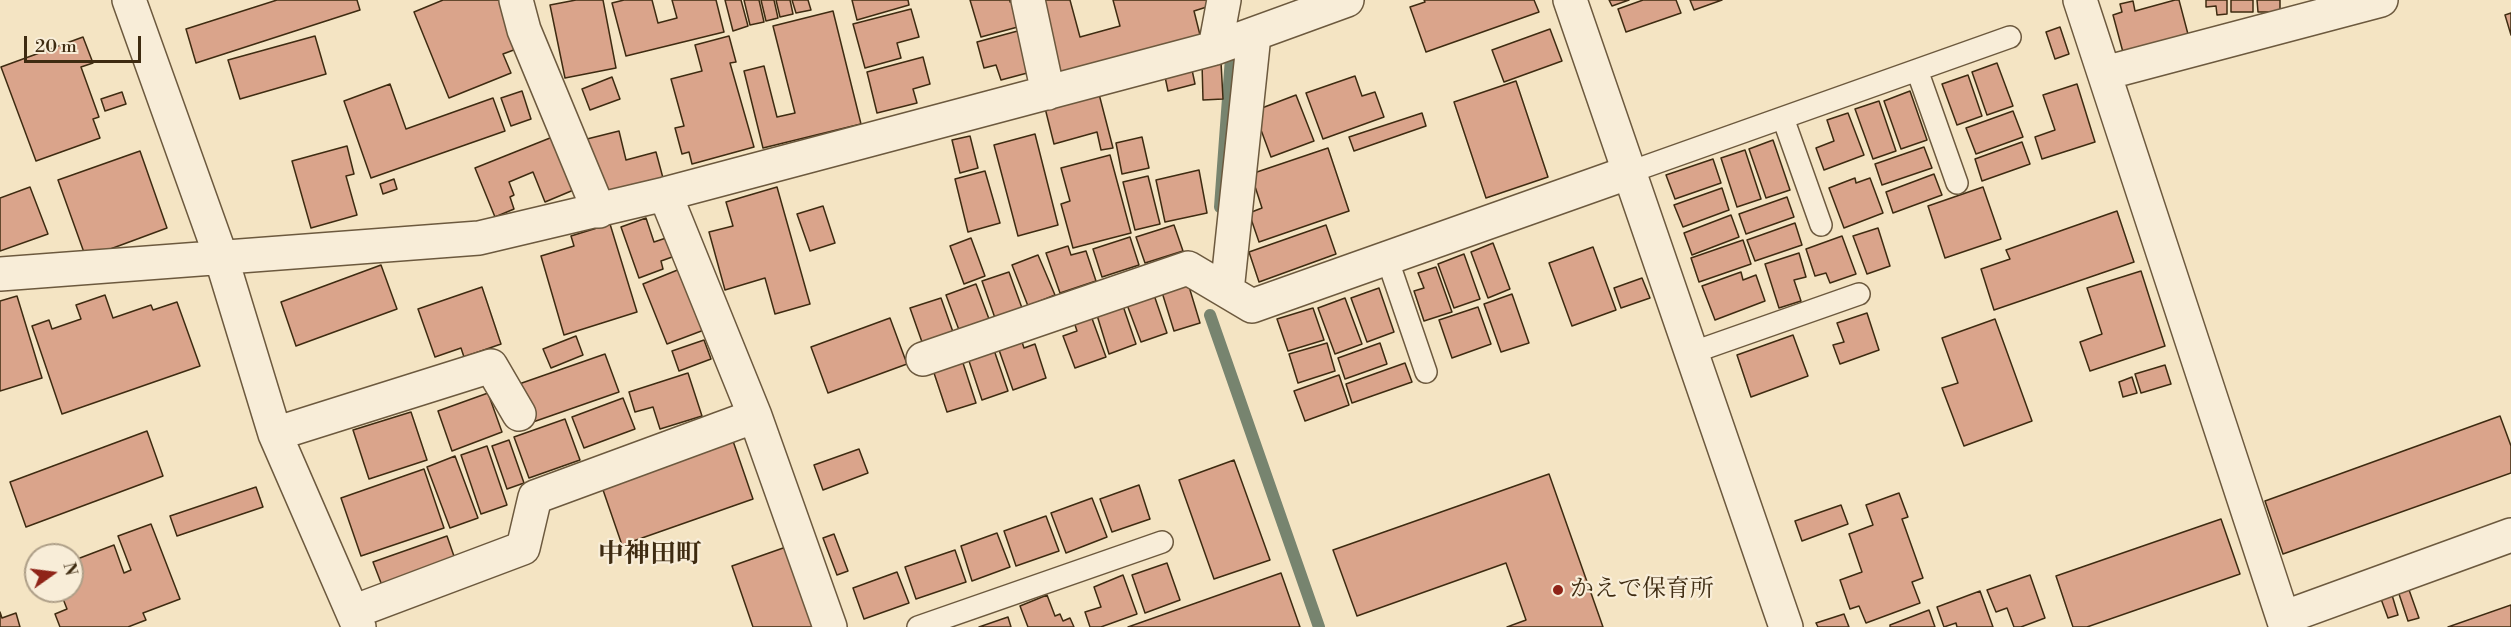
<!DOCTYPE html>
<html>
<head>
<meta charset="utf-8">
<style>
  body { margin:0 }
  #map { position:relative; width:2511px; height:627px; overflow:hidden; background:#f4e4c3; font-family:"Libre Bodoni",serif }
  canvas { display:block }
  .north { position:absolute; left:24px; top:543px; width:60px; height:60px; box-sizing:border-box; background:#f8edd8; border:2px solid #ae9f88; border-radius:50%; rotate:76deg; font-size:16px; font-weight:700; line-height:24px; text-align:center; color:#3e2b11 }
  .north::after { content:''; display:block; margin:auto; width:21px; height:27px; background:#8f2418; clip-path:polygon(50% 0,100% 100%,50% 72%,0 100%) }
  .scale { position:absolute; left:24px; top:36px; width:117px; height:27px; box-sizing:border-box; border:3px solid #3e2b11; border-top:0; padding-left:8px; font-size:18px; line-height:21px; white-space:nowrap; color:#3e2b11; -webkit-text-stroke:4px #f8edd8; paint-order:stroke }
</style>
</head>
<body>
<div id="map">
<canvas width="2511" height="627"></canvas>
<div class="north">N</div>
<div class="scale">20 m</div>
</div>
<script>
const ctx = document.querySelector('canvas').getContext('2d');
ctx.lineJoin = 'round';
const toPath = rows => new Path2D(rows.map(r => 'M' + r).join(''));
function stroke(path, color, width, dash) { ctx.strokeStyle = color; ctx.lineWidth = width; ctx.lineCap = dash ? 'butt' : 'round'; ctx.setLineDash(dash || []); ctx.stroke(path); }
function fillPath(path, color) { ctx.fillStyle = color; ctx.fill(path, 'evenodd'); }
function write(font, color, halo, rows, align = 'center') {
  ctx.font = font + ' "Libre Bodoni","Noto Serif JP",serif'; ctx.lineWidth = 4.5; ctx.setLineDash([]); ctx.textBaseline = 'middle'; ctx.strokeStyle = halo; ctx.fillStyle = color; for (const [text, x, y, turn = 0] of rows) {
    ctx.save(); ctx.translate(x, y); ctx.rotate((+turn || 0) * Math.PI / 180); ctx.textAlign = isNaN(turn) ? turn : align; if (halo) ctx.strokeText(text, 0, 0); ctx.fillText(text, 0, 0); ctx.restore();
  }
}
stroke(toPath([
  [1220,207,1232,44],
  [1210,315,1319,627]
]), '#77846f', 12);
const building = toPath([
  [277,0,357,0,360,10,196,63,186,29,277,0],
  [443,0,509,0,519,48,503,54,511,73,449,98,414,12,443,0],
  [576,0,603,0,616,68,565,78,550,5,576,0],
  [624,0,652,0,658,23,677,18,672,0,716,0,724,32,626,56,612,3,624,0],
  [725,0,741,0,748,26,733,31,725,0],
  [744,0,759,0,764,22,750,25,744,0],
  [761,0,774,0,778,18,766,21,761,0],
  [776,0,790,0,793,14,780,17,776,0],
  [792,0,808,0,811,10,796,13,792,0],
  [852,0,908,0,909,5,857,20,852,0],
  [970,0,1010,0,1010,2,1019,0,1025,25,981,37,970,0],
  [1037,0,1070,0,1080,37,1120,26,1113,0,1214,0,1213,5,1194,11,1200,35,1056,73,1037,0],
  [1424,0,1534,0,1539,12,1426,52,1410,7,1425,2,1424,0],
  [1609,0,1629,0,1612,6,1609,0],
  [1643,0,1676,0,1681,13,1626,32,1618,9,1643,0],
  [1690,0,1722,0,1694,10,1690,0],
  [2175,0,2179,0,2189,38,2124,56,2113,15,2122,12,2120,4,2133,1,2135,11,2175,0],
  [2206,0,2227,0,2227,14,2217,15,2216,6,2206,7,2206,0],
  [2231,0,2253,0,2253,12,2231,12,2231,0],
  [2257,0,2280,0,2280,12,2258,12,2257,0],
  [911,9,919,37,897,43,901,58,865,68,853,24,911,9],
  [833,11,861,124,763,148,744,71,764,66,777,117,795,113,773,26,833,11],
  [2511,13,2511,35,2505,15,2511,13],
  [2060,27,2069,54,2055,59,2046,32,2060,27],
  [1025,29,1031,72,1001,80,996,65,984,68,977,42,1025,29],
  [1550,29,1562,61,1504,82,1492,50,1550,29],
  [315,36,326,74,240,99,228,60,315,36],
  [729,36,736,62,730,63,754,147,692,164,689,152,682,154,675,128,684,126,671,79,702,71,695,45,729,36],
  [83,37,93,63,81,67,99,117,93,119,100,138,36,161,1,67,83,37],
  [923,57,930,84,913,89,917,103,877,113,867,72,923,57],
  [1221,62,1223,99,1203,100,1202,63,1221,62],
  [1997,63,2013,106,1987,115,1972,72,1997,63],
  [1191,65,1195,84,1168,91,1164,72,1191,65],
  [1968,75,1982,116,1957,125,1942,84,1968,75],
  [1355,76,1362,96,1375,92,1384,117,1323,139,1306,93,1355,76],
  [612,77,620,99,590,110,582,89,612,77],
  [1516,81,1548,177,1486,198,1454,102,1516,81],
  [390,84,406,129,493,98,505,131,371,178,344,101,390,84],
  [2077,84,2095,142,2042,159,2035,137,2055,130,2043,95,2077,84],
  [522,91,531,119,511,126,501,98,522,91],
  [1910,91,1927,140,1901,149,1884,101,1910,91],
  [122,92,126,104,105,111,101,99,122,92],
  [1099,94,1113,148,1101,150,1097,132,1054,144,1045,108,1099,94],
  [1296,95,1314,141,1271,157,1254,111,1296,95],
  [1879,101,1896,151,1873,159,1855,109,1879,101],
  [2013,111,2023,137,1976,154,1966,128,2013,111],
  [1422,113,1426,126,1354,151,1349,137,1422,113],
  [1848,113,1864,155,1824,170,1816,148,1834,141,1827,120,1848,113],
  [619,131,626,160,656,152,663,178,600,194,587,139,619,131],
  [1035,134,1058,225,1018,236,994,145,1035,134],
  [555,136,576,189,545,202,533,172,509,182,514,195,510,197,514,209,495,217,475,168,555,136],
  [970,136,978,168,960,173,952,140,970,136],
  [1142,137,1149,168,1122,174,1116,143,1142,137],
  [1773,140,1790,190,1766,198,1749,149,1773,140],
  [2022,142,2030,164,1982,181,1975,159,2022,142],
  [347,146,354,174,346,176,357,215,311,228,292,161,347,146],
  [1924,147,1932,168,1882,185,1875,164,1924,147],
  [1328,148,1349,211,1259,242,1249,213,1262,208,1251,174,1328,148],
  [1745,150,1761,199,1737,207,1721,158,1745,150],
  [140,151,167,228,86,258,58,180,140,151],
  [1110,155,1131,233,1073,248,1061,204,1070,201,1061,168,1110,155],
  [1713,159,1721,183,1675,199,1666,175,1713,159],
  [1199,170,1207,213,1165,222,1156,180,1199,170],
  [985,171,1000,223,968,232,955,179,985,171],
  [1934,174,1942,195,1893,213,1886,192,1934,174],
  [1148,176,1160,224,1135,230,1123,182,1148,176],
  [1855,178,1856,183,1870,178,1883,213,1844,228,1829,188,1855,178],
  [394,179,397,189,383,194,380,184,394,179],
  [30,187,48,234,0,251,0,198,30,187],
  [777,187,810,304,775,314,765,278,725,290,709,232,733,226,726,202,777,187],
  [1983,187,2001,239,1945,258,1928,206,1983,187],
  [1722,188,1729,210,1683,227,1674,205,1722,188],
  [1787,197,1794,217,1746,234,1739,214,1787,197],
  [823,206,835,243,810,251,797,214,823,206],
  [2117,211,2134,262,1994,310,1981,269,2010,259,2006,250,2117,211],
  [1731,215,1739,237,1692,255,1684,233,1731,215],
  [646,218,654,242,669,237,675,256,661,261,663,269,639,278,621,227,646,218],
  [1795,223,1802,245,1755,261,1747,240,1795,223],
  [610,224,637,312,564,335,541,256,574,246,571,236,610,224],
  [1174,225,1183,251,1145,263,1136,237,1174,225],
  [1326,225,1336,254,1259,282,1249,252,1326,225],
  [1878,228,1890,266,1867,274,1853,236,1878,228],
  [1842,236,1856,274,1830,283,1826,273,1815,276,1806,249,1842,236],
  [1130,237,1139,265,1102,277,1093,249,1130,237],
  [971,238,985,276,964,284,950,246,971,238],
  [1743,240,1751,264,1699,282,1691,258,1743,240],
  [1493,243,1510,289,1488,298,1471,252,1493,243],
  [1068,246,1071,255,1086,251,1096,281,1060,293,1046,253,1068,246],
  [1593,247,1616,310,1572,326,1549,263,1593,247],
  [1799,253,1806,277,1794,280,1801,301,1779,308,1765,264,1799,253],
  [1464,254,1480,299,1454,308,1438,264,1464,254],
  [1038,255,1055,295,1028,306,1012,265,1038,255],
  [381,265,397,309,296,346,281,302,381,265],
  [1436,267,1452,312,1424,321,1414,291,1424,288,1418,273,1436,267],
  [680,269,704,330,667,344,643,284,680,269],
  [2141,271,2165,346,2090,371,2080,342,2102,334,2087,288,2141,271],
  [1009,272,1022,308,995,318,982,281,1009,272],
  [1741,272,1743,280,1756,275,1765,301,1715,320,1702,286,1741,272],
  [1642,278,1650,298,1621,308,1614,288,1642,278],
  [1187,280,1200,323,1174,331,1161,289,1187,280],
  [976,284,989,319,959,330,946,295,976,284],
  [482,287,501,344,464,357,461,348,435,357,418,309,482,287],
  [1379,288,1394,332,1367,342,1351,298,1379,288],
  [1153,292,1167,333,1141,342,1126,302,1153,292],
  [1512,294,1529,343,1501,352,1484,304,1512,294],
  [105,295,113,318,151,305,153,310,177,302,200,366,62,414,32,326,49,320,52,329,81,319,76,305,105,295],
  [17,296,42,378,0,391,0,301,17,296],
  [941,298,953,332,922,342,910,308,941,298],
  [1345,298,1362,344,1335,354,1318,308,1345,298],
  [1122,303,1136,344,1109,354,1096,312,1122,303],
  [1478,307,1491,344,1452,358,1439,320,1478,307],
  [1313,308,1324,340,1288,351,1277,319,1313,308],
  [1090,313,1106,357,1075,368,1063,336,1077,331,1073,319,1090,313],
  [1867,313,1879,350,1840,364,1833,345,1844,342,1837,323,1867,313],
  [890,318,907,364,828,393,811,347,890,318],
  [1995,319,2032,421,1964,446,1942,388,1958,383,1942,338,1995,319],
  [1793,335,1808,376,1751,397,1737,355,1793,335],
  [576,336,583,355,551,368,543,349,576,336],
  [1021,339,1024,348,1035,344,1046,378,1013,390,998,347,1021,339],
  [704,340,711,359,679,371,672,351,704,340],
  [1327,343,1335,371,1298,383,1289,354,1327,343],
  [1380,343,1387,364,1345,379,1338,358,1380,343],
  [994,350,1008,391,982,400,968,358,994,350],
  [605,354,619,392,533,422,519,384,605,354],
  [962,360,976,403,947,412,933,370,962,360],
  [1405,363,1412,382,1352,403,1346,384,1405,363],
  [2165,365,2171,384,2141,393,2135,374,2165,365],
  [688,373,702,416,660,429,653,407,635,412,629,392,688,373],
  [1339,375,1349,405,1305,421,1294,391,1339,375],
  [2132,377,2137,393,2123,397,2119,382,2132,377],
  [488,393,502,432,452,451,438,411,488,393],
  [623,398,635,429,584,448,572,417,623,398],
  [411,412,427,460,369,479,353,430,411,412],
  [2500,416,2511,446,2511,473,2283,554,2265,501,2500,416],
  [565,419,580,460,529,478,514,437,565,419],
  [147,431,163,476,26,527,10,482,147,431],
  [509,440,524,483,507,489,492,446,509,440],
  [733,441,753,499,622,545,602,487,733,441],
  [487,446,507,505,481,514,461,455,487,446],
  [859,449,868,473,823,490,814,465,859,449],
  [455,456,478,518,450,528,427,467,455,456],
  [1234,460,1270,560,1214,579,1179,480,1234,460],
  [424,469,444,528,361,556,341,498,424,469],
  [1549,474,1603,627,1507,627,1526,620,1506,563,1357,616,1333,550,1549,474],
  [1139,485,1150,519,1112,532,1100,499,1139,485],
  [256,487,263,507,177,536,170,516,256,487],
  [1899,493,1908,517,1902,519,1923,578,1912,582,1920,603,1866,623,1859,606,1850,609,1840,580,1862,572,1849,534,1873,525,1866,505,1899,493],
  [1092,498,1107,537,1066,553,1051,513,1092,498],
  [1841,505,1848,524,1802,541,1795,521,1841,505],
  [1046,516,1059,551,1016,566,1004,531,1046,516],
  [2221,519,2240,574,2087,627,2073,627,2056,576,2221,519],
  [151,524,180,599,143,613,146,620,128,627,60,627,55,614,67,609,60,591,72,591,72,561,114,545,124,573,131,570,118,536,151,524],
  [997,533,1010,567,972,581,961,546,997,533],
  [834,534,848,571,837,575,823,538,834,534],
  [447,536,456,562,383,588,373,562,447,536],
  [786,547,814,627,753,627,732,566,786,547],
  [955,550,966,582,916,599,905,567,955,550],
  [1167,563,1180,600,1145,613,1132,575,1167,563],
  [897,572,909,603,864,619,853,588,897,572],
  [1281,573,1300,627,1128,627,1281,573],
  [1123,575,1137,614,1101,627,1090,627,1085,612,1101,607,1094,587,1123,575],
  [2030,575,2045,618,2021,627,2014,627,2007,608,1996,612,1987,590,2030,575],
  [2408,587,2419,618,2408,621,2398,591,2408,587],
  [1980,591,1993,627,1957,627,1956,623,1944,627,1937,607,1980,591],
  [1047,595,1055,616,1060,614,1063,621,1070,618,1074,627,1028,627,1020,606,1047,595],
  [2392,595,2398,615,2388,618,2381,599,2392,595],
  [2511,605,2511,627,2448,627,2511,605],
  [1929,610,1935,627,1890,627,1890,625,1929,610],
  [0,612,2,618,16,613,20,627,0,627,0,612],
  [1844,614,1849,627,1818,627,1816,623,1844,614],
  [1008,617,1011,627,979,627,1008,617]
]);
fillPath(building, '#daa48b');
stroke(building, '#3e2b11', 1.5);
const service = toPath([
  [1917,70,1957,183],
  [1783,118,1821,225],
  [1630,172,2010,37],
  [1387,258,1426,372],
  [1691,353,1859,294],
  [918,627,1162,542]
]);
const minor = toPath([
  [129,0,221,257,275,434,359,627],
  [516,0,524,30,599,211],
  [1028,0,1048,93],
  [2080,0,2286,627],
  [1215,48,1224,0],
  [2105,73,2381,0],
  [665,194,755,416,830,627],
  [0,274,479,238,665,194,1215,48,1347,0],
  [1227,291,1254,35],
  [923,359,1188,268,1252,306,1630,172],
  [275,434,491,366,519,414],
  [353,612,523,548,535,497,755,416],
  [2283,618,2511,535]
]);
const tertiary = toPath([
  [1570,0,1786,627]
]);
stroke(service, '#6c593e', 24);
stroke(minor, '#6c593e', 36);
stroke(tertiary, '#6c593e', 36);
stroke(service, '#f8edd8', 21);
stroke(minor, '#f8edd8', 33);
stroke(tertiary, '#f8edd8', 33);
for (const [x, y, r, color] of [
  [1558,590,6,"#8f2418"]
]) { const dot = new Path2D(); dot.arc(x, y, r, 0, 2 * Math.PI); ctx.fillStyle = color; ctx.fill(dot); stroke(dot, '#f8edd8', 2); }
write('24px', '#3e2b11', '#f8edd8', [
  ["かえで保育所",1570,590]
], 'left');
write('bold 26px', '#3e2b11', '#f8edd8', [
  ["中神田町",650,556]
]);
</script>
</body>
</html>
